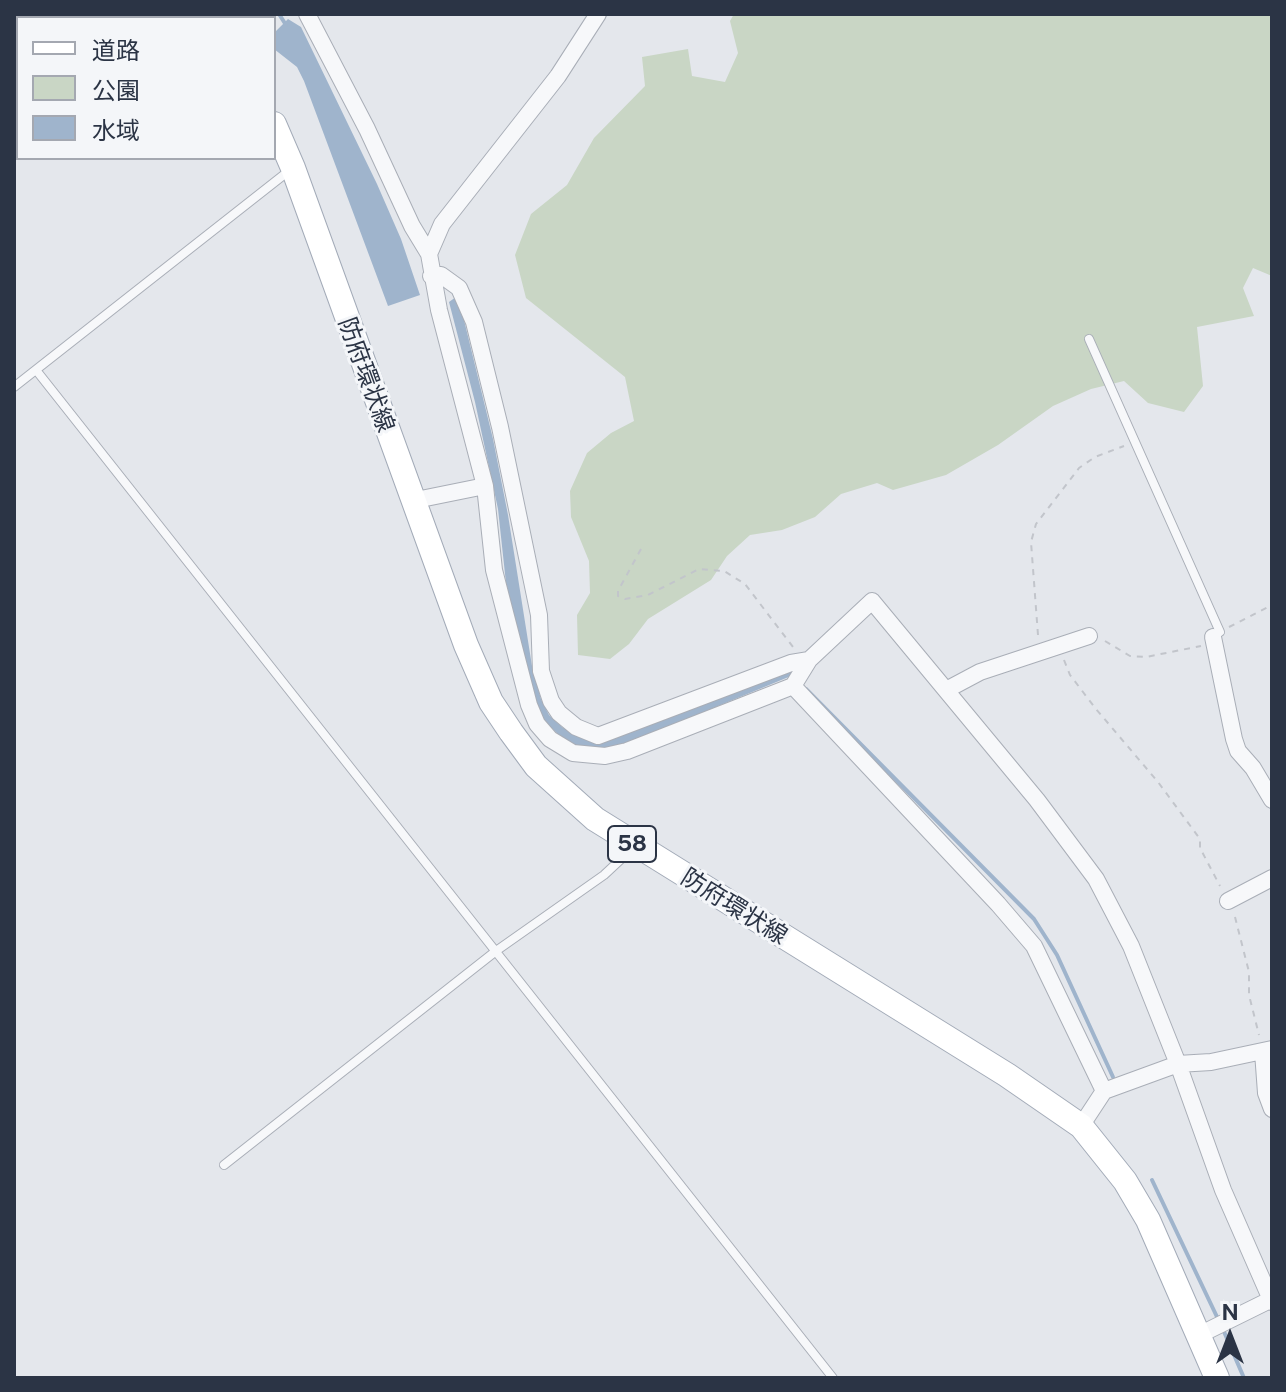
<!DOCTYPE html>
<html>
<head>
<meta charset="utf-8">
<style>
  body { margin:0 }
  #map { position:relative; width:1286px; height:1392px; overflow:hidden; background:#e4e7ec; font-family:"Public Sans","Noto Sans JP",sans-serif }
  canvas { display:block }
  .frame { position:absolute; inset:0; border:16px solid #2b3445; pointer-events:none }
  .legend { position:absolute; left:16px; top:16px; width:260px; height:144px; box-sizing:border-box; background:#f4f6f9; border:2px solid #a4a8b1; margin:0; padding:10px 14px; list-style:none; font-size:24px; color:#2b3445 }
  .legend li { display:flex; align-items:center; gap:16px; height:40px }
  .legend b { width:40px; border:2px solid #a4a8b1 }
  .north { position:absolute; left:1190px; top:1296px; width:80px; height:80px; -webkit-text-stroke:6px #f4f6f9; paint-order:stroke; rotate:0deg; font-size:22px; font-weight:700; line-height:32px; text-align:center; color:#2b3445 }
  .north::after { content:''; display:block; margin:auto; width:28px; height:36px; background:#2b3445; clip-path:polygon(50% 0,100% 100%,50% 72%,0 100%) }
</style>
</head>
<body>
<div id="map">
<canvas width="1286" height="1392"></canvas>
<div class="frame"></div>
<ul class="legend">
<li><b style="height:10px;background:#fff"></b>道路</li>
<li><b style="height:22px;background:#c9d6c5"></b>公園</li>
<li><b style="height:22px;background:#9fb4cc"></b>水域</li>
</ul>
<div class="north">N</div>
</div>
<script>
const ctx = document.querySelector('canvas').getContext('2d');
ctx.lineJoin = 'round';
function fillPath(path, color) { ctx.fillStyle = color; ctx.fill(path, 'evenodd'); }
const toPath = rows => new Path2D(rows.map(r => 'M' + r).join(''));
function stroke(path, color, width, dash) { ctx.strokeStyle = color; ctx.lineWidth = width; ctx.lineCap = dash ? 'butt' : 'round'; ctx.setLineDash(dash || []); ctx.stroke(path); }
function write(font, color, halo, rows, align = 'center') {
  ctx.font = font + ' "Public Sans","Noto Sans JP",sans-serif'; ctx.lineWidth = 6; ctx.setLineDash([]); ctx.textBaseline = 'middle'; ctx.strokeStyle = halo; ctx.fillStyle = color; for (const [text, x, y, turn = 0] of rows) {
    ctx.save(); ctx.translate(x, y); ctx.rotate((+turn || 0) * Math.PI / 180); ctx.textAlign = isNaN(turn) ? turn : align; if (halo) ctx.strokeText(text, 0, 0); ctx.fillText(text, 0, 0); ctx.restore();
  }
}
fillPath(toPath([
  [734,14,1272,14,1272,276,1253,268,1243,288,1254,316,1197,327,1203,386,1184,412,1148,403,1124,381,1091,389,1053,406,998,445,946,475,893,490,877,483,841,494,815,517,782,530,750,535,727,556,711,580,648,619,629,644,610,659,578,655,577,615,590,593,589,561,571,517,570,491,587,453,611,433,634,421,625,377,526,298,515,255,531,214,567,185,594,138,645,86,642,57,688,49,692,76,725,82,738,53,730,21]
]), '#c9d6c5');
fillPath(toPath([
  [288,19,301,27,377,184,401,239,420,295,388,306,304,81,297,67,274,49,274,33],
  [456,297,464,320,493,439,508,515,532,666,541,699,549,715,562,727,578,736,789,671,793,673,791,676,626,744,604,749,579,747,560,736,547,724,537,708,506,583,498,509,475,402,449,302]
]), '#9fb4cc');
stroke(toPath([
  [279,14,286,25],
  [806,689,1034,919,1057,955,1113,1077],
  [1152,1180,1218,1319],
  [1222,1327,1244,1378]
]), '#9fb4cc', 4);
const service = toPath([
  [1089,339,1220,632],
  [36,370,833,1378],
  [14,387,290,170],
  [224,1165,496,951,604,875,634,847]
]);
const minor = toPath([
  [307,14,367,129,412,226,429,254],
  [598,14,558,76,442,224,429,254,439,310,485,486,494,570,529,705,537,724,550,739,573,753,605,756,627,751,793,686,809,660,872,601,1037,800,1096,879,1131,946,1178,1064,1223,1190,1272,1302],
  [108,18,117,14],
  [14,49,17,55],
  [14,113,18,111],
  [431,276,441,275,459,288,474,322,500,427,539,615,541,671,551,701,559,713,576,727,598,736,791,663,809,660],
  [411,501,485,486],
  [1213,637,1234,739,1238,751,1253,768,1272,800],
  [793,686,998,904,1034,946,1104,1091],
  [948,689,980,672,1089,636],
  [1228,901,1272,878],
  [1263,1052,1266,1093,1272,1109],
  [1081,1126,1104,1091,1178,1064,1211,1062,1272,1049],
  [1199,1335,1272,1299]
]);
const primary = toPath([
  [227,14,229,18],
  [274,124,293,168,466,645,491,702,511,732,536,766,595,819,1007,1075,1081,1126,1125,1181,1148,1220,1217,1378]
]);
stroke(service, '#a9aeb7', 10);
stroke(minor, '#a9aeb7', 18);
stroke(primary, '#a3abb8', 26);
stroke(toPath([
  [641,549,618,591,618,596,625,599,648,595,699,569,724,571,745,584,793,647],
  [1229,627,1272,605],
  [1038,635,1031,542,1036,524,1079,468,1095,457,1124,446],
  [1105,641,1130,656,1146,657,1201,646],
  [1064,660,1070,675,1096,709,1158,782,1200,839,1200,848,1220,886],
  [1235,917,1249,972,1249,995,1259,1035]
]), '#c2c5cb', 2, [6, 6]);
stroke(service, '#f7f8fa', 8);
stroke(minor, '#f7f8fa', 16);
stroke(primary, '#fff', 24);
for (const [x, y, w] of [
  [632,844,48]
]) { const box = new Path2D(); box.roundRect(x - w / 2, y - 18, w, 36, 6); ctx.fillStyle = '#f4f6f9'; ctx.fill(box); stroke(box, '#2b3445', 2); }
write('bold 22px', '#2b3445', null, [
  ["58",632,844]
]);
write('24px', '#2b3445', '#f4f6f9', [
  ["防府環状線",366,375,70],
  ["防府環状線",734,907,32]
]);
</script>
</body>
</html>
